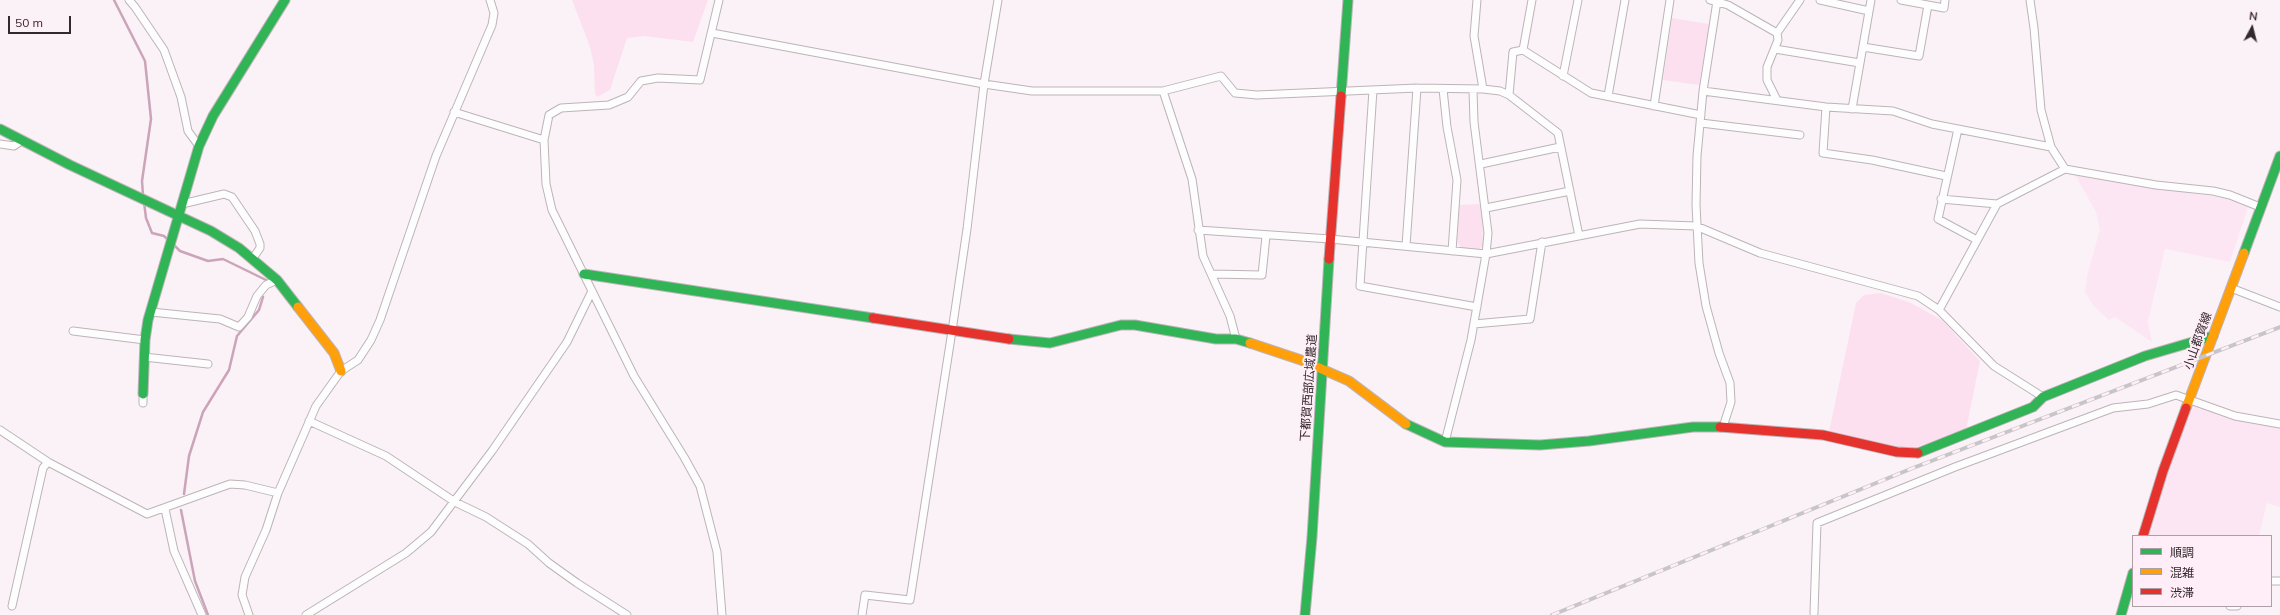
<!DOCTYPE html>
<html>
<head>
<meta charset="utf-8">
<style>
  body { margin:0 }
  #map { position:relative; width:2280px; height:615px; overflow:hidden; background:#fbf2f7; font-family:Mulish,"Noto Sans JP",sans-serif }
  canvas { display:block }
  .legend { position:absolute; left:2132px; top:535px; width:140px; height:72px; box-sizing:border-box; background:#ffeef7; border:1px solid #ad9fa6; margin:0; padding:5px 7px; list-style:none; font-size:12px; color:#32282d }
  .legend li { display:flex; align-items:center; gap:8px; height:20px }
  .legend b { width:20px; border:1px solid #ad9fa6 }
  .north { position:absolute; left:2232px; top:8px; width:40px; height:40px; -webkit-text-stroke:3px #ffeef7; paint-order:stroke; rotate:7deg; font-size:11px; font-weight:700; line-height:16px; text-align:center; color:#32282d }
  .north::after { content:''; display:block; margin:auto; width:14px; height:18px; background:#32282d; clip-path:polygon(50% 0,100% 100%,50% 72%,0 100%) }
  .scale { position:absolute; left:8px; top:16px; width:63px; height:18px; box-sizing:border-box; border:2px solid #32282d; border-top:0; padding-left:5px; font-size:12px; line-height:14px; white-space:nowrap; color:#32282d; -webkit-text-stroke:3px #ffeef7; paint-order:stroke }
</style>
</head>
<body>
<div id="map">
<canvas width="2280" height="615"></canvas>
<ul class="legend">
<li><b style="height:5px;background:#30b455"></b>順調</li>
<li><b style="height:5px;background:#ff9f0a"></b>混雑</li>
<li><b style="height:5px;background:#e5322d"></b>渋滞</li>
</ul>
<div class="north">N</div>
<div class="scale">50 m</div>
</div>
<script>
const ctx = document.querySelector('canvas').getContext('2d');
ctx.lineJoin = 'round';
function fillPath(path, color) { ctx.fillStyle = color; ctx.fill(path, 'evenodd'); }
const toPath = rows => new Path2D(rows.map(r => 'M' + r).join(''));
function stroke(path, color, width, dash) { ctx.strokeStyle = color; ctx.lineWidth = width; ctx.lineCap = dash ? 'butt' : 'round'; ctx.setLineDash(dash || []); ctx.stroke(path); }
function write(font, color, halo, rows, align = 'center') {
  ctx.font = font + ' Mulish,"Noto Sans JP",sans-serif'; ctx.lineWidth = 4; ctx.setLineDash([]); ctx.textBaseline = 'middle'; ctx.strokeStyle = halo; ctx.fillStyle = color; for (const [text, x, y, turn = 0] of rows) {
    ctx.save(); ctx.translate(x, y); ctx.rotate((+turn || 0) * Math.PI / 180); ctx.textAlign = isNaN(turn) ? turn : align; if (halo) ctx.strokeText(text, 0, 0); ctx.fillText(text, 0, 0); ctx.restore();
  }
}
fillPath(toPath([
  [2075,175,2229,199,2248,207,2230,262,2165,249,2148,322,2152,342,2115,317,2109,320,2092,304,2085,292,2088,272,2100,230,2096,212],
  [2191,405,2238,420,2280,428,2280,507,2267,503,2259,536,2148,536,2158,498]
]), '#fde6f3');
fillPath(toPath([
  [572,0,708,0,693,42,644,36,627,38,610,90,597,97,595,94,594,65,590,47],
  [1672,18,1709,24,1699,85,1663,80],
  [1482,204,1483,246,1479,249,1461,248,1457,242,1459,205],
  [1881,293,1911,303,1942,320,1980,361,1966,430,1913,448,1895,449,1829,432,1856,303,1864,295]
]), '#fce0ef');
stroke(toPath([
  [114,0,145,61,151,119,142,181,143,195],
  [144,202,146,218,152,233,164,236,169,241],
  [173,244,180,251,208,261,223,259,266,280],
  [184,494,189,456,203,412,229,370,237,336,259,310,263,297],
  [181,510,195,581,208,615]
]), '#cba4ba', 2.5);
const street = toPath([
  [129,0,135,7,164,50,181,97,188,131,199,146],
  [719,0,700,80,658,78,641,81,628,97,609,105,561,108,549,115,544,140,546,184,552,210,634,376,684,457,700,486,717,552,722,615],
  [1477,0,1474,36,1483,89],
  [1710,0,1728,5,1777,33,1778,40,1767,67,1767,80,1777,100],
  [1820,0,1869,11],
  [1901,0,1944,8,1945,0],
  [2030,0,2034,28,2041,110,2051,147,2065,169,2156,185,2213,191,2230,195,2260,207],
  [1717,1,1703,91,1697,156,1696,205,1699,263,1706,306,1719,353,1730,383,1731,402,1723,427],
  [712,33,984,84,1032,91,1163,91,1221,76,1235,93,1257,95,1417,88,1483,89,1500,91,1509,95,1558,133,1579,236],
  [1777,33,1800,0],
  [1863,47,1919,56,1928,5],
  [1775,49,1860,63],
  [1523,50,1532,0],
  [1563,76,1578,0],
  [1443,89,1447,127,1457,180,1452,251],
  [1373,90,1360,286,1477,307],
  [1163,91,1192,179,1203,256,1230,316,1236,339],
  [1703,91,1826,107,1893,111,1932,124,2051,147],
  [1509,95,1513,52,1523,50,1591,93,1701,115],
  [1608,96,1625,0],
  [1654,106,1670,0],
  [1826,107,1823,153,1872,160,1946,176],
  [1852,109,1871,0],
  [454,112,544,140],
  [1701,123,1800,135],
  [1958,129,1938,219,1977,240],
  [0,144,14,146,21,141],
  [1481,164,1560,147],
  [1941,199,1997,204],
  [182,204,224,194,232,197,255,231,260,244,260,248,253,258],
  [1486,208,1570,191],
  [1198,230,1330,239,1486,254,1640,224,1696,226,1760,253,1918,296,1939,310,1994,366,2043,397],
  [1406,246,1417,88],
  [1212,274,1262,275,1266,236],
  [2231,288,2280,307],
  [1939,310,1997,204,2065,169],
  [151,312,220,319,239,327,248,317,257,296,266,285,277,280],
  [1474,324,1530,319,1542,242],
  [73,331,145,340],
  [144,357,208,364],
  [143,403,143,394],
  [309,421,386,456,455,502,486,517,528,544,549,563,577,583,627,615],
  [0,430,48,462,147,514,230,484,245,485,278,493],
  [1445,442,1471,340,1486,254,1488,233,1474,122,1473,90],
  [165,509,174,551,202,615],
  [2271,581,2280,581],
  [12,606,43,468,48,462],
  [2230,606,2237,606],
  [1814,613,1817,523,1955,467,2113,408,2148,404,2176,395,2235,416,2280,424],
  [249,615,242,595,245,577,266,530,278,493,316,406,341,371,358,360,371,340,380,320,436,156,492,25,494,13,490,0],
  [306,615,406,553,431,532,492,451,567,342,592,291],
  [862,615,865,595,910,600,952,331,967,229,984,84,998,0]
]);
const fast = toPath([
  [1341,96,1348,0],
  [0,129,70,165,211,231,239,248,277,280,298,307],
  [2244,253,2280,156],
  [584,274,873,318],
  [1009,339,1050,343,1121,325,1135,325,1216,339,1236,339,1250,343],
  [143,394,145,340,148,320,199,146,213,116,285,0],
  [1406,424,1445,442,1540,445,1589,441,1693,427,1720,427],
  [1918,453,2033,407,2043,397,2145,356,2213,336],
  [1305,615,1312,537,1329,259],
  [2121,615,2133,573]
]);
const slow = toPath([
  [298,307,334,353,341,371],
  [1250,343,1301,360,1349,381,1406,424],
  [2186,408,2244,253]
]);
const jam = toPath([
  [1329,259,1341,96],
  [873,318,1009,339],
  [1720,427,1823,435,1897,452,1918,453],
  [2143,536,2163,471,2186,408]
]);
stroke(street, '#bcb4b8', 9);
stroke(fast, '#bcb4b8', 11);
stroke(slow, '#bcb4b8', 11);
stroke(jam, '#bcb4b8', 11);
stroke(street, '#fefdfe', 7);
stroke(fast, '#30b455', 9);
stroke(slow, '#ff9f0a', 9);
stroke(jam, '#e5322d', 9);
const rail = toPath([
  [1552,615,1913,468,2280,327]
]);
stroke(rail, '#c7c5c7', 4);
stroke(rail, '#ffeef7', 2.5, [8]);
write('12px', '#32282d', '#ffeef7', [
  ["小山都賀線",2198,341,-70],
  ["下都賀西部広域農道",1309,388,-86]
]);
</script>
</body>
</html>
